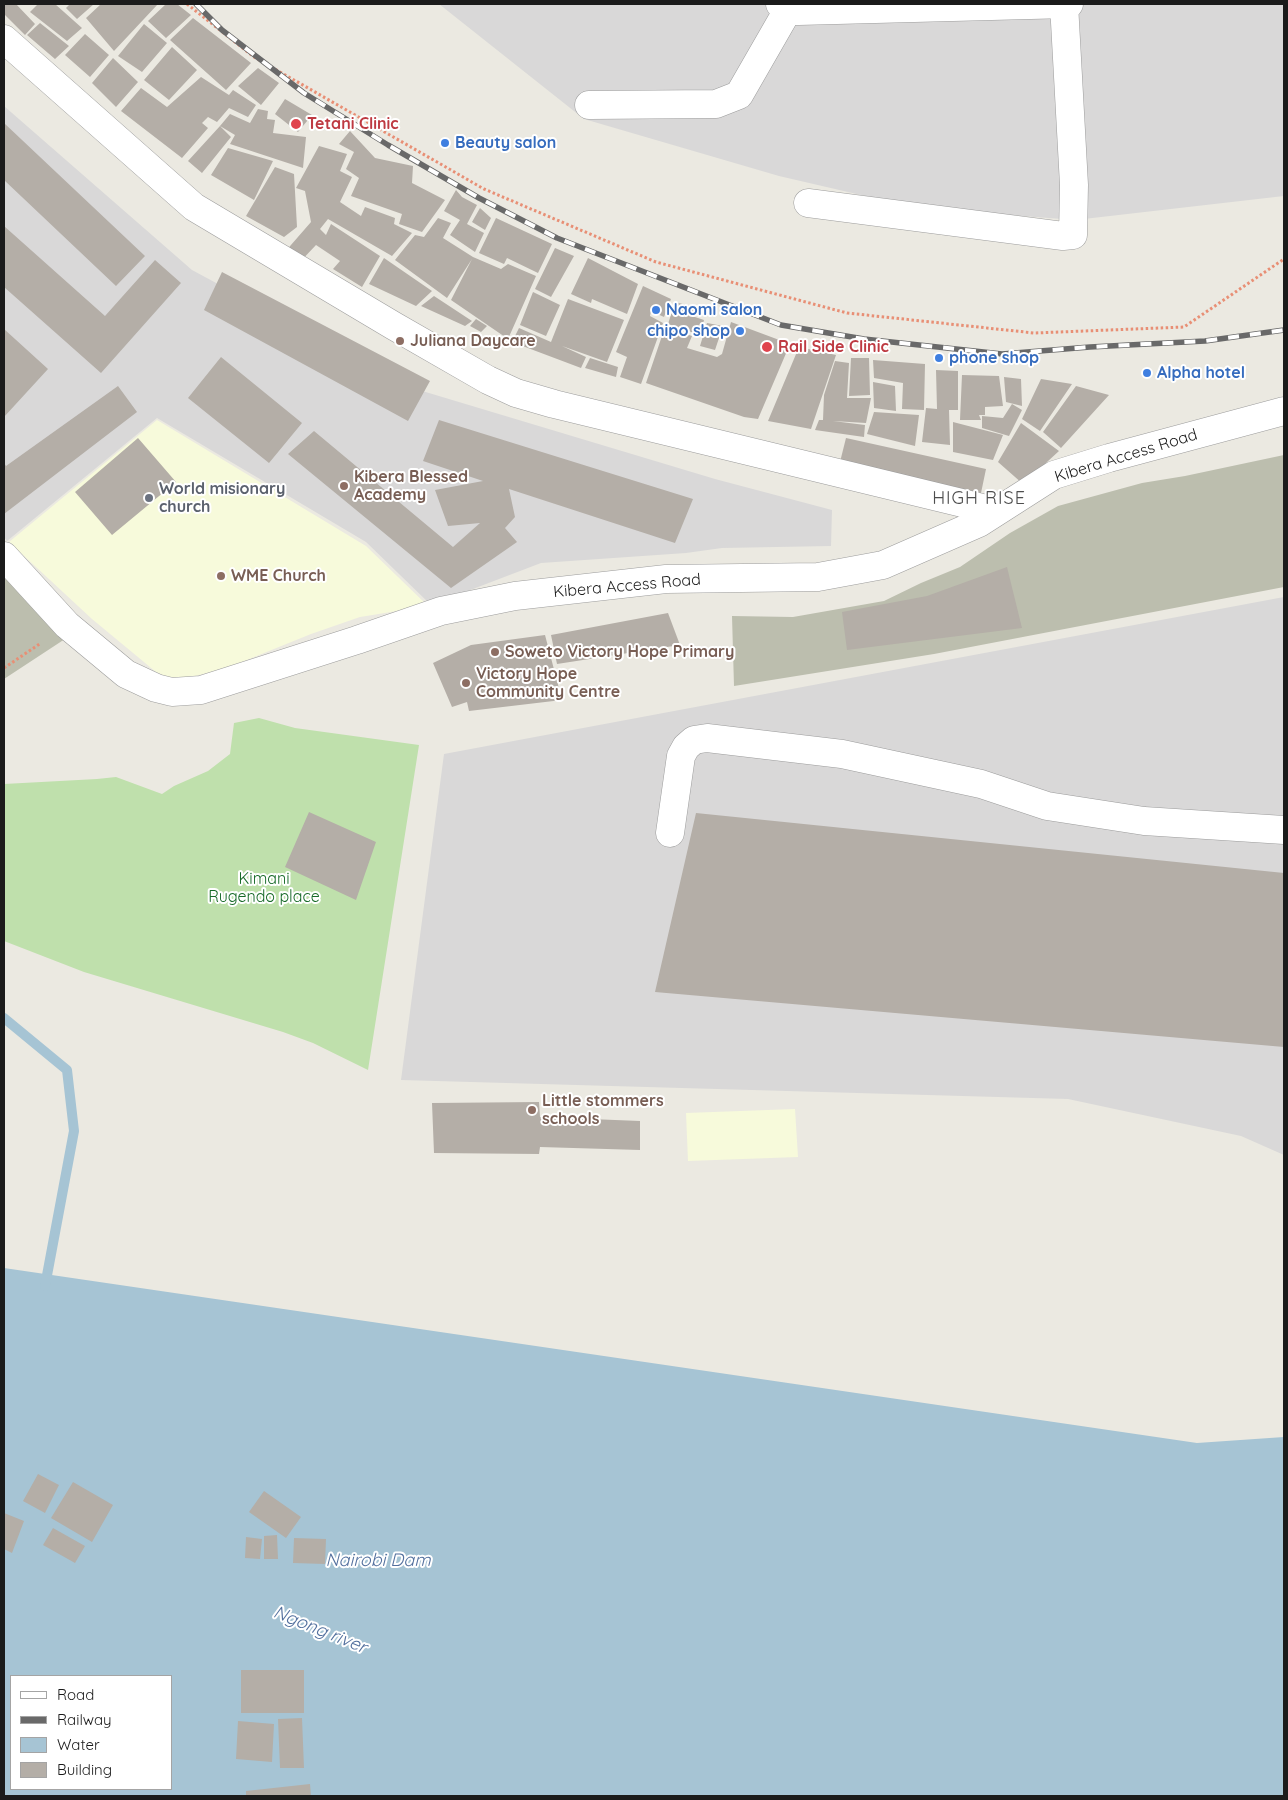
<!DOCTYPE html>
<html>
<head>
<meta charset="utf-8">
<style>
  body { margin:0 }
  #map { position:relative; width:1288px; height:1800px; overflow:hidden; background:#ebe9e1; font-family:Quicksand,sans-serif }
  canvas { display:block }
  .frame { position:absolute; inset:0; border:5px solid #1b1b1b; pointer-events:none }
  .legend { position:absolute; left:10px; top:1675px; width:162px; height:115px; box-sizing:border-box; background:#fff; border:1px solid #a4a4a4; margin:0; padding:6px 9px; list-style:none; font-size:15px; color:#1b1b1b }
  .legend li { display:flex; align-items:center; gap:10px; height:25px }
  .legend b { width:25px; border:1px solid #a4a4a4 }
</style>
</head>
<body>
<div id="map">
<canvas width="1288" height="1800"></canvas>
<div class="frame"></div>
<ul class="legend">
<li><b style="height:6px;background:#fff"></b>Road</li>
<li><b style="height:6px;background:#696969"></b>Railway</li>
<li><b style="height:14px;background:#a6c4d4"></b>Water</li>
<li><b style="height:14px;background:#b4aea7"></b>Building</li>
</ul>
</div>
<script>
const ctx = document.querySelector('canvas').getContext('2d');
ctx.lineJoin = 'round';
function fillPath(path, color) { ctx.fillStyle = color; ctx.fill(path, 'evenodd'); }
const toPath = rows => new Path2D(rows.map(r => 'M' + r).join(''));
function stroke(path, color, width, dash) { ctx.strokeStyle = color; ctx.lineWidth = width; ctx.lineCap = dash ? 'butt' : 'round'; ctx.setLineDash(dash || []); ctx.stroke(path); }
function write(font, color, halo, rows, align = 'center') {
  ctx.font = font + ' Quicksand,sans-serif'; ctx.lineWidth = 4; ctx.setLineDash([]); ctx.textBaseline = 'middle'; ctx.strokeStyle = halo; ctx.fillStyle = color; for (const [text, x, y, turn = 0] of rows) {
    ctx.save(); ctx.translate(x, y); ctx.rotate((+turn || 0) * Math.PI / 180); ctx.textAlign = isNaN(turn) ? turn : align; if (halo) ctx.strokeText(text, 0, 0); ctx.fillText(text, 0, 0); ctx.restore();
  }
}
fillPath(toPath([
  [439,4,1284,4,1284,196,1075,220,917,208,779,176,584,119],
  [4,106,192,270,409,387,715,479,832,510,831,546,722,548,686,553,541,563,431,605,366,542,157,418,7,541,4,537],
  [1284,597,1284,1155,1241,1136,1068,1099,401,1080,444,754]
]), '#d9d8d8');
fillPath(toPath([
  [157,420,366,546,428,606,360,617,311,634,227,668,191,677,170,678,156,672,92,619,9,542],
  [795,1109,798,1157,688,1161,686,1113]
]), '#f7fadb');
fillPath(toPath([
  [1284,455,1284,587,934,654,734,686,732,616,793,617,884,601,921,583,960,567,1010,533,1058,506,1142,483,1185,476],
  [4,570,68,637,4,679]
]), '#bcbeae');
fillPath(toPath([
  [259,718,295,728,419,745,368,1070,313,1043,283,1032,84,972,4,941,4,784,97,779,116,777,162,794,174,786,208,771,230,754,234,723]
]), '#bfe0ac');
fillPath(toPath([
  [4,1268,1197,1443,1284,1437,1284,1796,4,1796],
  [11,1676,171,1676,171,1789,11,1789]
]), '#a6c4d4');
stroke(toPath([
  [4,1018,67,1070,74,1131,45,1286]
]), '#a6c4d4', 10);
fillPath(toPath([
  [4,4,16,4,35,24,25,35,4,14],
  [38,4,55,4,82,28,67,41,30,12],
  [70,4,94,4,77,19,66,8],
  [101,4,158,4,114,51,86,18],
  [166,4,177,4,191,15,166,38,148,21],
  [193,18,251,63,226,90,170,40],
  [40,23,69,46,55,59,27,35],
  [144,24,167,43,142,72,118,56],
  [85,34,109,55,90,77,65,55],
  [172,47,197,70,169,100,144,80],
  [113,58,138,82,116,107,92,83],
  [258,68,279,83,261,105,238,86],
  [201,77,229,95,233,90,256,105,248,117,229,108,217,122,208,117,202,123,208,128,182,158,121,111,141,88,167,107],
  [285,99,312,115,298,132,275,114],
  [258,109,268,111,267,119,275,120,273,133,306,137,303,168,230,144,235,135,220,126,231,137,202,173,188,161,220,126,230,114,250,123],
  [4,123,145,256,116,286,4,180],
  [350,131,375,158,413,166,412,183,445,200,422,232,399,224,402,214,351,196,359,178,346,169,354,152,339,144],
  [319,146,347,154,340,171,352,177,340,202,361,216,365,207,395,218,394,224,412,233,392,256,328,219,320,229,326,235,331,224,380,256,362,287,333,269,340,261,316,245,298,264,284,253,311,222,305,191,296,188],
  [228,148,273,161,254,200,211,175],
  [275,167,294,174,297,227,284,237,246,216],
  [456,190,462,197,477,205,467,224,484,233,475,252,450,235,460,220,444,211],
  [480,208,491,218,485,230,472,222],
  [438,218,451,223,443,238,473,257,501,269,508,264,536,276,508,339,451,300,472,259,447,298,395,260,415,235,424,237],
  [496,218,552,244,538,273,507,258,504,264,479,253],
  [4,226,105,316,155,260,181,283,101,373,4,287],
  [555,248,574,256,551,297,535,289],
  [384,258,432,291,416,306,369,284],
  [588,258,638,284,627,314,592,299,591,303,571,294],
  [222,272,430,381,408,421,204,310],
  [643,286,671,299,664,317,651,311,650,316,663,323,641,384,620,377,627,357,616,352],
  [533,292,560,305,546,336,520,325],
  [434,296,472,321,465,326,421,306],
  [568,299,624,320,607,362,562,346,586,357,581,368,512,342,519,328,551,342],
  [675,302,698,308,695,317,704,320,700,335,668,324],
  [476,319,487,326,481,332,470,326],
  [731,322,790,344,758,419,744,417,646,383,665,327,692,336,687,348,717,357,722,354],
  [707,323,723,326,715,350,700,346],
  [4,329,48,369,4,417],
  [799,347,836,355,811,429,768,421],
  [221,357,302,423,269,463,188,398],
  [590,358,618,367,616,377,585,368],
  [851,358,869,358,870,395,849,396],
  [873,360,925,364,924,410,902,409,903,383,874,378],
  [835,361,849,363,847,398,871,398,866,423,833,421,865,425,864,437,815,430,819,420,823,420,824,395],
  [936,370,958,371,958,410,949,410,950,445,922,442,926,408,937,409],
  [962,375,999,376,1003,406,985,407,985,415,979,415,981,420,960,420],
  [1004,377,1021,379,1022,406,1006,402],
  [1041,379,1072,384,1040,431,1022,419],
  [873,382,895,386,896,411,874,408],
  [118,386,137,412,4,514,4,463,6,466],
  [1076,386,1109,395,1061,448,1043,432],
  [1012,404,1022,410,1009,436,982,428,982,416,1003,418],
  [874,412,919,415,915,446,867,434],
  [439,420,693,499,675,543,509,489,515,517,505,528,517,542,451,588,288,454,314,431,453,547,480,523,448,526,435,490,483,481,423,461],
  [953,422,1003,435,993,460,953,452],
  [1021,423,1059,451,1023,484,998,462],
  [138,438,176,482,112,535,75,492],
  [846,438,986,469,981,493,840,462],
  [1007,567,1022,628,847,650,842,612,927,596],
  [668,613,680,645,557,664,551,635],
  [545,635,562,700,469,711,467,702,452,707,433,663,471,645],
  [309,812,376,842,356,900,285,867],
  [696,813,1284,873,1284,1047,655,992],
  [539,1102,540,1117,640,1121,640,1150,540,1147,539,1154,434,1153,432,1103],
  [38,1474,59,1485,45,1513,23,1501],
  [73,1482,113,1505,92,1542,51,1518],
  [264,1491,301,1517,286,1538,249,1512],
  [4,1513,24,1521,12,1553,4,1549],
  [53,1528,85,1546,75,1563,43,1545],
  [277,1535,278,1559,264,1559,264,1536],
  [246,1537,262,1539,260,1559,245,1558],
  [294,1538,326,1539,325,1564,293,1563],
  [241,1670,304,1670,304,1713,241,1713],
  [302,1718,304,1768,280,1768,278,1719],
  [238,1721,274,1724,272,1762,236,1759],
  [310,1784,311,1796,246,1796,246,1791]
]), '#b4aea7');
const minor = toPath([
  [780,4,798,11,1069,4],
  [4,39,194,207,394,326,488,380,516,393,554,404,995,511],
  [589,105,716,104,739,95,789,8],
  [808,203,1063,236,1073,235,1074,185,1064,4],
  [4,556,67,625,126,674,156,688,172,692,201,690,357,640,441,611,515,596,666,579,818,577,883,565,979,523,1054,475,1109,458,1284,411],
  [670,833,681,756,686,747,694,740,707,738,842,754,981,784,1047,806,1144,821,1284,830]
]);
stroke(minor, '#9c9c9c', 29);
stroke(toPath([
  [187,4,254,57,484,189,656,262,847,313,1034,333,1184,327,1284,259],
  [4,668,41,643]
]), '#e88f75', 3, [2.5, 2.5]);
stroke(minor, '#fff', 28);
const rail = toPath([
  [196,4,222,30,304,93,388,145,479,198,557,238,781,325,864,339,1002,354,1090,347,1205,341,1284,330]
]);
stroke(rail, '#696969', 5.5);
stroke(rail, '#fff', 4, [11]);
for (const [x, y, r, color] of [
  [296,124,6,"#e0444e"],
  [445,143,5,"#3f7fe0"],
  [656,310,5,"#3f7fe0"],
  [740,331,5,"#3f7fe0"],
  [400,341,5,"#8d6e63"],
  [767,347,6,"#e0444e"],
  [939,358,5,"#3f7fe0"],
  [1147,373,5,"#3f7fe0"],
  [344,486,5,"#8d6e63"],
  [149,498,5,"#6b7280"],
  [221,576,5,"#8d6e63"],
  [495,652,5,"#8d6e63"],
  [466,683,5,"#8d6e63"],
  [532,1110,5,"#8d6e63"]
]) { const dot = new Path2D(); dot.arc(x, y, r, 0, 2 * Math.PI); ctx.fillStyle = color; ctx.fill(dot); stroke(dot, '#fff', 2); }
write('bold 16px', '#be3a42', '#fff', [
  ["Tetani Clinic",307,124],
  ["Rail Side Clinic",778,347]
], 'left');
write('bold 16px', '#366cbe', '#fff', [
  ["Beauty salon",455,143],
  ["Naomi salon",666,310],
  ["chipo shop",730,331,"right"],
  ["phone shop",949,358],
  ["Alpha hotel",1157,373]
], 'left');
write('bold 16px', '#785e54', '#fff', [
  ["Juliana Daycare",410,341],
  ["Kibera Blessed",354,477],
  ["Academy",354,495],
  ["WME Church",231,576],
  ["Soweto Victory Hope Primary",505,652],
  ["Victory Hope",476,674],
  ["Community Centre",476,692],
  ["Little stommers",542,1101],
  ["schools",542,1119]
], 'left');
write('16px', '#1b1b1b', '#fff', [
  ["Kibera Access Road",1126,456,-17],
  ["Kibera Access Road",627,586,-5]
]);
write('bold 16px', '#5b616d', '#fff', [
  ["World misionary",159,489],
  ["church",159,507]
], 'left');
write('16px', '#176a28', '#fff', [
  ["Kimani",264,879],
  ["Rugendo place",264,897]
]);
ctx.letterSpacing = '1px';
write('18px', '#4e4e4e', '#fff', [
  ["HIGH RISE",979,499]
]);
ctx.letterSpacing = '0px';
write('italic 18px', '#53709e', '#fff', [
  ["Nairobi Dam",378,1561],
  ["Ngong river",320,1630,22]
]);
</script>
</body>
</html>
